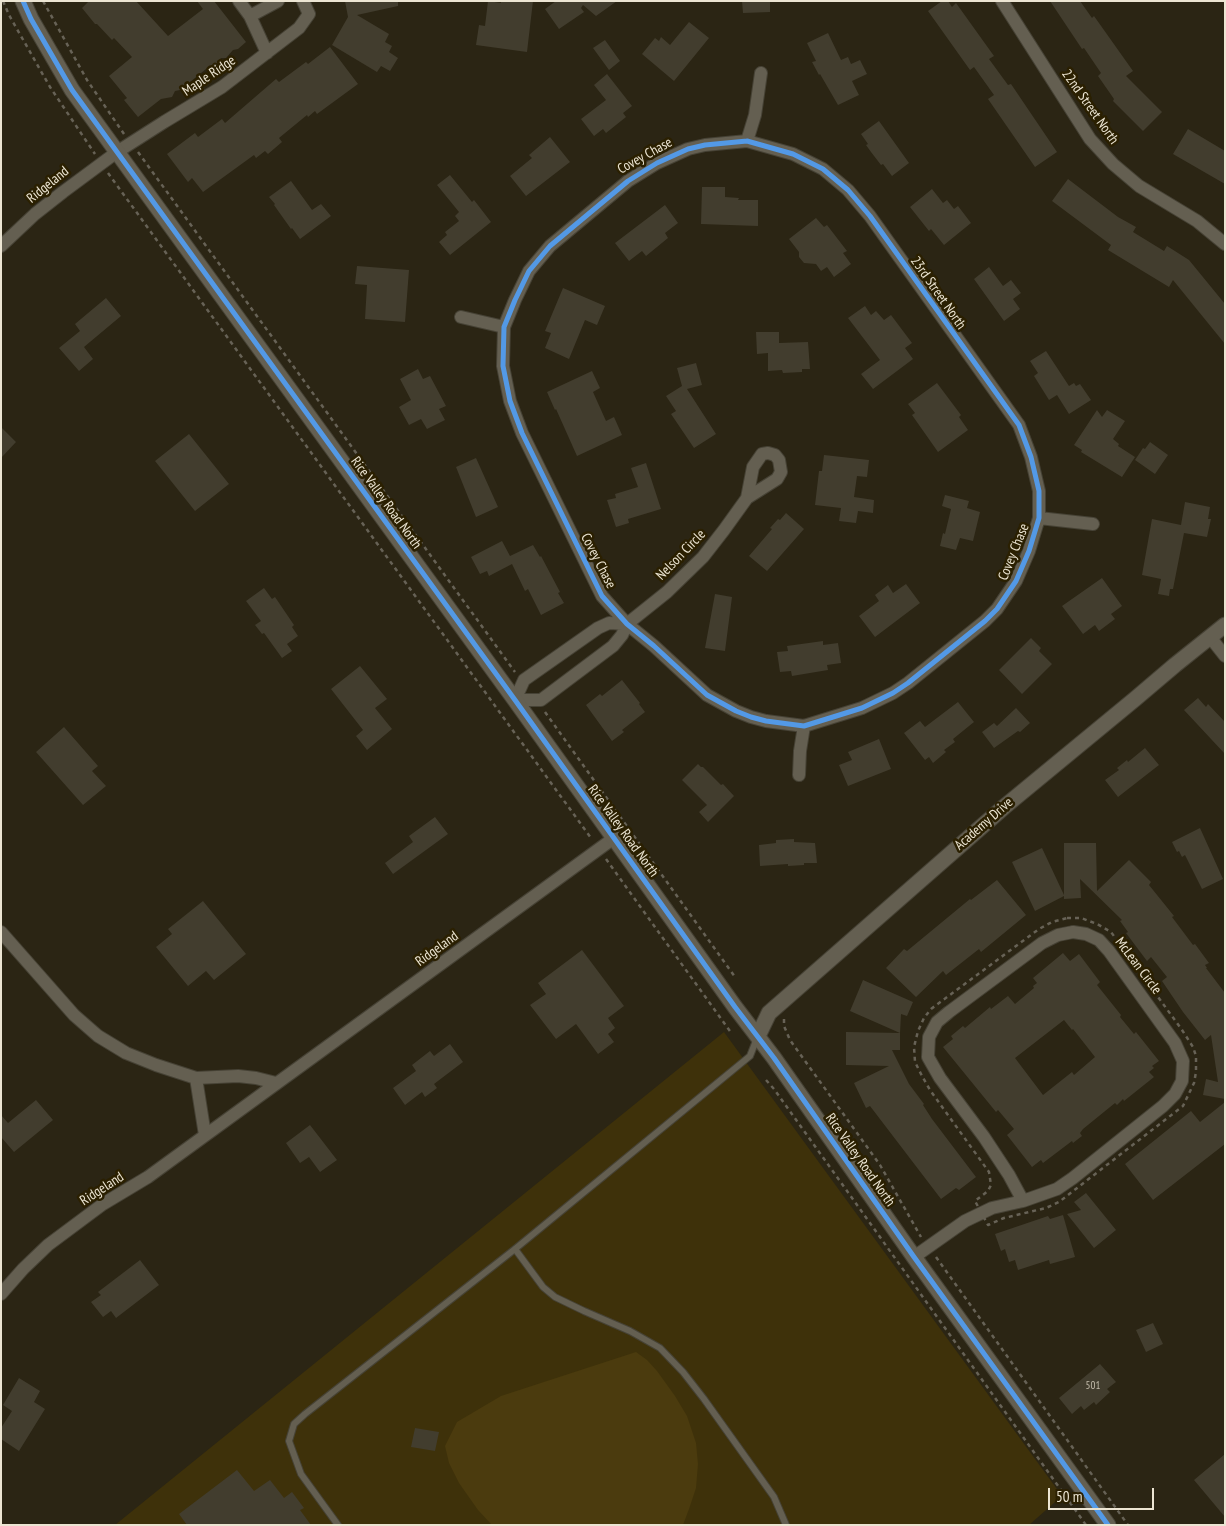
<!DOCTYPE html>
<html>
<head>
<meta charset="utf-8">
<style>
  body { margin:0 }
  #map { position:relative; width:1226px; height:1526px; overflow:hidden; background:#2b2514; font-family:"PT Sans Narrow",sans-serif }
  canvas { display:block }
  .frame { position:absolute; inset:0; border:2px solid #ece5d3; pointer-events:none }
  .scale { position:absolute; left:1048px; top:1488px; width:106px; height:22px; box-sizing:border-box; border:2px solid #ece5d3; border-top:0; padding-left:6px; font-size:15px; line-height:18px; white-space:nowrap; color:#ece5d3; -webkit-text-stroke:4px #2b2001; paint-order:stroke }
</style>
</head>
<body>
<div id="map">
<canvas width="1226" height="1526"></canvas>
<div class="frame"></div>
<div class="scale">50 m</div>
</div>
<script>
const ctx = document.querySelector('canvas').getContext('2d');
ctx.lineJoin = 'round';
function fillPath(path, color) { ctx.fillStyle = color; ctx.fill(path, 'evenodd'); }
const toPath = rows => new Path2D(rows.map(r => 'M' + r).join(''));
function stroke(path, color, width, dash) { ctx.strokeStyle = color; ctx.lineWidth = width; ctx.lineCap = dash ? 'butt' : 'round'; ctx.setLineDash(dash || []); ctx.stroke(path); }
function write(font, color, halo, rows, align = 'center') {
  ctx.font = font + ' "PT Sans Narrow",sans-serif'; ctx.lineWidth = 5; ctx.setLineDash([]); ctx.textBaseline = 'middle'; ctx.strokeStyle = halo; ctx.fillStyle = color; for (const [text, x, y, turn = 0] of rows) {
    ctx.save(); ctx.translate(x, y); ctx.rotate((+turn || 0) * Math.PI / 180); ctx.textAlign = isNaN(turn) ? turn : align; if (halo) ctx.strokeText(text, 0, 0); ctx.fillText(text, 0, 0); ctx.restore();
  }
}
fillPath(toPath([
  [724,1032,1062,1496,1029,1525,115,1525]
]), '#3e310a');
fillPath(toPath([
  [636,1352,647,1360,657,1371,675,1396,687,1416,696,1443,698,1464,696,1488,689,1509,683,1525,492,1525,478,1510,459,1483,449,1463,445,1446,457,1422,501,1396]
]), '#4b3b0e');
fillPath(toPath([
  [89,1,136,1,168,36,203,9,197,1,214,1,246,42,238,49,233,50,226,58,221,58,214,68,206,69,190,82,185,89,175,91,172,97,161,99,138,117,124,100,127,98,109,76,132,57,114,38,112,40,97,24,95,24,82,8],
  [345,1,398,1,398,6,357,15,389,34,385,42,392,46,389,52,398,58,390,71,381,66,377,72,332,45,348,17],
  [488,1,501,3,501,1,533,1,527,52,476,45,479,25,485,26],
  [556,1,617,1,596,16,583,5,581,8,584,12,559,29,545,9],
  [742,1,770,1,770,12,743,13],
  [942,1,948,1,952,7,956,3,994,56,989,59,1008,85,1011,84,1057,152,1035,167,988,99,994,95,974,67,970,70,928,11],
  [1050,1,1080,1,1092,18,1094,16,1133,71,1126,76,1162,112,1143,131,1113,101,1114,99,1098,76,1101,73,1084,48,1082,49],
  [689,22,709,38,674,81,642,54,655,38,659,41,661,37,670,45],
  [828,33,841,60,848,57,851,64,860,60,867,74,852,81,859,95,838,105,820,74,819,75,812,62,816,61,807,43],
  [605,40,620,61,609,70,593,48],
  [330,47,358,84,317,114,315,111,308,117,307,115,279,138,282,142,268,154,265,151,256,158,254,155,203,192,192,178,188,182,167,154,195,133,198,137,222,119,225,123,276,79,279,82,306,62,308,64],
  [607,74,632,106,623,113,626,117,606,133,603,129,594,136,581,119,606,100,594,85],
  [879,121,909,163,892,176,883,164,881,165,871,152,866,145,868,144,861,134],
  [1188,129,1225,151,1225,184,1173,154],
  [550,137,570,162,526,196,510,176,532,158,529,155],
  [450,175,472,202,474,200,491,222,450,255,439,242,447,235,445,232,459,221,455,216,459,212,437,185],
  [1068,179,1118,217,1136,227,1133,232,1164,251,1167,246,1189,260,1225,304,1225,344,1173,280,1169,287,1108,250,1111,245,1052,201],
  [291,181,312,210,321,204,331,216,300,239,292,228,291,229,274,205,275,204,269,197],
  [702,187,725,187,725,197,739,198,738,200,758,200,758,226,701,224],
  [932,189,943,203,947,200,954,209,958,206,971,223,944,245,931,229,929,231,910,207],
  [665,205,678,223,665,233,668,238,646,256,642,251,629,261,615,243],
  [816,218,824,227,827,225,847,251,843,253,851,264,834,277,827,267,821,271,816,264,804,263,799,257,799,252,789,239],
  [357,266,409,270,405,322,365,319,367,285,355,284],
  [989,267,1003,286,1011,280,1021,293,1013,299,1020,309,1004,321,974,279],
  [563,288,605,306,597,325,585,320,569,359,545,348,551,333,545,331],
  [106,298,121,316,84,347,93,359,79,371,59,348,80,331,75,324],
  [865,306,871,315,876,311,884,320,891,315,912,343,905,348,913,359,873,389,861,374,880,360,848,318],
  [756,332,779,332,779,343,808,342,810,369,802,369,802,372,783,373,782,370,768,371,768,353,757,354],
  [1046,351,1069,386,1074,383,1076,386,1080,384,1091,400,1069,414,1057,395,1049,400,1034,376,1038,373,1030,361],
  [696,363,702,385,687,389,716,434,694,448,671,414,676,411,666,396,682,386,677,368],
  [418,369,423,379,430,376,446,406,439,409,445,420,427,429,421,419,409,425,399,407,411,400,400,379],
  [592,371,600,388,593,392,606,421,614,417,622,435,577,456,556,409,555,410,547,392],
  [937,383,961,415,959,417,968,430,938,452,912,415,915,413,908,404],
  [1097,410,1102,417,1107,410,1125,421,1113,439,1119,444,1118,446,1135,457,1122,477,1081,452,1082,450,1074,445],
  [1,427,16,442,1,458],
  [189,434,229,484,195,511,155,461],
  [1150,442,1168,455,1155,474,1135,460,1143,448,1145,449],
  [824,455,869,460,867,477,857,476,854,497,874,500,873,513,858,511,856,523,839,521,841,508,815,505,819,471,822,471],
  [476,458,498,507,476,517,456,467],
  [646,463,661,509,628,519,629,523,616,527,607,500,616,498,615,494,638,487,631,468],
  [945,495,969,501,967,508,980,512,973,541,960,538,956,550,940,546,943,533,945,534,951,509,942,506],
  [1185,502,1210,507,1208,519,1211,519,1207,537,1184,533,1173,589,1170,589,1169,596,1158,594,1161,579,1142,575,1152,519,1181,525],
  [786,513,804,529,767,571,749,556,772,529,770,528,778,519,780,520],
  [502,541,510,556,533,545,540,557,541,556,560,592,558,593,564,603,541,615,528,589,525,591,512,564,489,576,487,571,480,574,471,557],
  [1102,578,1122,606,1111,614,1115,619,1099,631,1095,625,1083,634,1062,606],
  [906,584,920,603,875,637,859,616,879,601,875,595,888,585,893,593],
  [264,588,272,599,275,597,294,625,292,627,298,636,287,644,292,651,282,658,264,633,262,634,255,625,261,621,246,601],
  [715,594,732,597,725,651,705,648],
  [1031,638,1041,648,1039,651,1052,664,1022,694,999,670],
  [823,641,823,645,838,643,841,663,827,665,828,670,792,676,791,671,780,672,777,652,788,651,787,646],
  [360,666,387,699,375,708,392,729,367,750,356,736,363,730,331,689],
  [622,680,640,703,639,704,645,712,622,730,624,732,612,741,586,705,600,694,602,696],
  [1198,698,1206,707,1208,704,1225,722,1225,754,1184,710],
  [958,702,974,722,953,739,955,742,944,750,946,752,933,763,929,757,925,760,904,733,920,721,925,727],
  [1016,708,1030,723,1020,732,1018,731,994,748,982,732,994,723,997,726],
  [64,727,98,766,92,771,106,786,83,805,36,752],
  [879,739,891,769,848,786,839,765,852,760,848,752],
  [1145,748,1159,765,1118,797,1105,780,1119,770,1117,768,1127,760,1128,762],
  [698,764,701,767,703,767,721,785,723,784,734,796,708,822,699,812,707,805,682,780],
  [435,817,448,834,393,874,385,863,413,842,409,836],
  [1200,828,1223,879,1202,889,1185,855,1182,857,1179,851,1177,852,1172,842],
  [794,839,794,842,815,843,817,863,804,863,804,865,788,866,788,864,760,866,759,845,776,843,776,840],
  [1064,843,1096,843,1097,891,1129,860,1151,882,1149,885,1174,916,1172,917,1193,945,1195,944,1209,963,1205,965,1207,968,1206,968,1225,993,1225,1099,1203,1095,1206,1079,1218,1082,1211,1035,1205,1040,1183,1012,1162,981,1167,977,1151,957,1147,961,1126,933,1128,932,1120,921,1122,920,1080,879,1081,898,1064,899,1064,896,1035,911,1012,862,1042,848,1064,895],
  [997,880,1026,915,981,952,979,949,946,975,943,971,916,997,886,968,904,949,907,951,970,899,971,900],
  [203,901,246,954,214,980,206,971,188,986,156,947,172,934,168,929],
  [582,950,624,1006,608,1018,615,1028,608,1034,614,1042,598,1054,576,1024,556,1039,530,1005,546,994,538,983],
  [1063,953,1070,961,1079,954,1100,982,1097,985,1121,1015,1120,1017,1134,1034,1136,1032,1159,1061,1152,1066,1154,1068,1149,1072,1154,1077,1124,1101,1123,1099,1117,1105,1115,1103,1083,1129,1080,1133,1082,1136,1073,1143,1072,1141,1043,1163,1041,1160,1032,1167,1007,1135,1014,1129,998,1110,996,1112,943,1047,953,1039,951,1036,963,1026,965,1028,990,1007,991,1009,1008,996,1015,1004,1034,988,1033,986,1037,983,1033,978],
  [1064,1020,1072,1030,1073,1029,1095,1057,1074,1075,1072,1072,1043,1095,1015,1058],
  [863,980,913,1002,907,1016,901,1014,900,1033,850,1011],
  [846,1032,900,1033,900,1050,892,1050,909,1084,924,1104,923,1105,932,1119,976,1177,959,1190,956,1188,941,1199,870,1106,866,1108,854,1083,889,1066,846,1065],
  [450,1044,463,1062,434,1084,437,1088,425,1097,422,1092,405,1105,393,1088,416,1071,412,1065,430,1051,434,1056],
  [36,1100,53,1120,14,1152,1,1137,1,1115,8,1123],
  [1225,1102,1225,1144,1153,1200,1125,1164,1191,1111,1200,1122],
  [310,1125,337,1160,320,1172,309,1157,300,1163,286,1143],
  [1086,1193,1116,1230,1094,1248,1067,1214,1081,1210,1074,1202],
  [1063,1215,1075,1257,1050,1264,1049,1260,1018,1270,1015,1260,1009,1262,1005,1249,1001,1251,995,1234,1048,1216,1050,1219],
  [140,1260,159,1285,116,1318,111,1311,103,1317,91,1302,101,1295,98,1292],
  [1153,1323,1163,1344,1146,1352,1136,1330],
  [1100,1364,1116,1382,1107,1389,1110,1392,1096,1405,1094,1402,1084,1410,1081,1406,1072,1414,1059,1398],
  [19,1378,40,1391,34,1402,45,1409,19,1451,1,1439,1,1428,12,1411,3,1405],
  [415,1428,439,1432,435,1451,411,1447],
  [1225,1454,1225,1517,1194,1480],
  [237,1470,254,1491,270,1480,284,1498,292,1492,304,1508,300,1510,311,1525,187,1525,179,1514]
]), '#423d2e');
const service = toPath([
  [515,1249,543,1287,555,1297,584,1311,630,1331,660,1348,683,1372,704,1399,774,1497,786,1525],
  [338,1525,301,1474,289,1441,294,1424,305,1414,515,1249,750,1056,757,1038]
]);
const minor = toPath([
  [239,1,250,16,267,53],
  [1002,1,1090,139,1113,164,1139,186,1197,221,1225,244],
  [250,16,278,1],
  [747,141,793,154,823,169,848,190,870,216,1019,425,1031,457,1039,491,1039,518,1029,551,1016,581,997,609,985,621,908,683,893,693,862,708,804,726,766,721,751,717,736,711,707,695,654,646,627,624,602,596,522,433,510,401,503,366,504,327,515,300,529,271,550,246,628,181,657,163,688,149,705,145,747,141],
  [747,141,755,115,761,73],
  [1,246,35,214,63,192,117,152,164,122,222,87,299,28,309,14,303,1],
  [461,317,504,327],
  [768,453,775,455,779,460,781,472,777,479,747,498,753,467,762,454,768,453],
  [1039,518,1093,524],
  [627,624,609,623,598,628,524,680,515,700,541,700,613,646,622,635,627,624,667,592,703,557,724,530,747,498],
  [1210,637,1225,656],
  [799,775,800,751,804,726],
  [1,932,74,1015,98,1036,126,1053,156,1065,196,1078,238,1076,256,1078,276,1083],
  [1073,932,1086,934,1099,940,1109,951,1175,1043,1183,1061,1182,1081,1175,1094,1163,1106,1073,1178,1057,1189,1023,1201,1009,1175,984,1137,940,1078,928,1057,929,1037,937,1022,949,1012,1042,943,1058,935,1073,932],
  [196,1078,205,1135],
  [914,1257,965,1221,992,1208,1023,1201],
  [1,1294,23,1269,48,1245,103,1204,148,1177,614,838]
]);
const tertiary = toPath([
  [23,1,31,19,72,90,515,700,735,1007,774,1058,914,1257,1108,1525],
  [758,1036,769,1013,1004,807,1135,699,1175,665,1225,625]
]);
stroke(service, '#464235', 8);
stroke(minor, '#464235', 14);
stroke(tertiary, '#464235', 17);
stroke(toPath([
  [3,1,9,15,50,87,95,154],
  [43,1,87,80,124,134],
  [138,152,515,672],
  [108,173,591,838],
  [545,712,735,977],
  [606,859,732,1034],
  [1067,918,1081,918,1097,924,1111,932,1182,1030,1193,1047,1196,1056,1196,1072,1194,1083,1183,1106,1059,1202,1046,1208,1004,1218,988,1225,975,1201,988,1191,991,1185,989,1172,930,1090,922,1076,915,1062,914,1047,918,1031,924,1018,931,1009,1039,929,1052,922,1067,918],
  [784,1019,784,1026,790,1040,880,1165,921,1237],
  [766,1080,774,1089,1086,1525],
  [936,1257,1128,1525]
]), '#676256', 2.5, [4, 4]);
stroke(service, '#645f51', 6);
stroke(minor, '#645f51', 12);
stroke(tertiary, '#645f51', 15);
stroke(toPath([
  [23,1,31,19,72,90,515,700,735,1007,774,1058,914,1257,1108,1525],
  [747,141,793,154,823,169,848,190,870,216,1019,425,1031,457,1039,491,1039,518,1029,551,1016,581,997,609,985,621,908,683,893,693,862,708,804,726,766,721,751,717,736,711,707,695,654,646,627,624,602,596,522,433,510,401,503,366,504,327,515,300,529,271,550,246,628,181,657,163,688,149,705,145,747,141]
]), '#5399e6', 5);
write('11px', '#c2bbaa', null, [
  ["501",1093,1386]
]);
write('14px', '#ece5d3', '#2b2001', [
  ["Maple Ridge",209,76,-34],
  ["22nd Street North",1090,107,55],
  ["Covey Chase",645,156,-29],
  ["Ridgeland",48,185,-39],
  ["23rd Street North",938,293,55],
  ["Rice Valley Road North",386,503,54],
  ["Covey Chase",1014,552,-68],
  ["Nelson Circle",681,555,-46],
  ["Covey Chase",598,561,63],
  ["Academy Drive",984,824,-41],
  ["Rice Valley Road North",623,831,54],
  ["Ridgeland",437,949,-36],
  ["McLean Circle",1138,966,53],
  ["Rice Valley Road North",860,1160,55],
  ["Ridgeland",102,1189,-33]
]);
</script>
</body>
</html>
